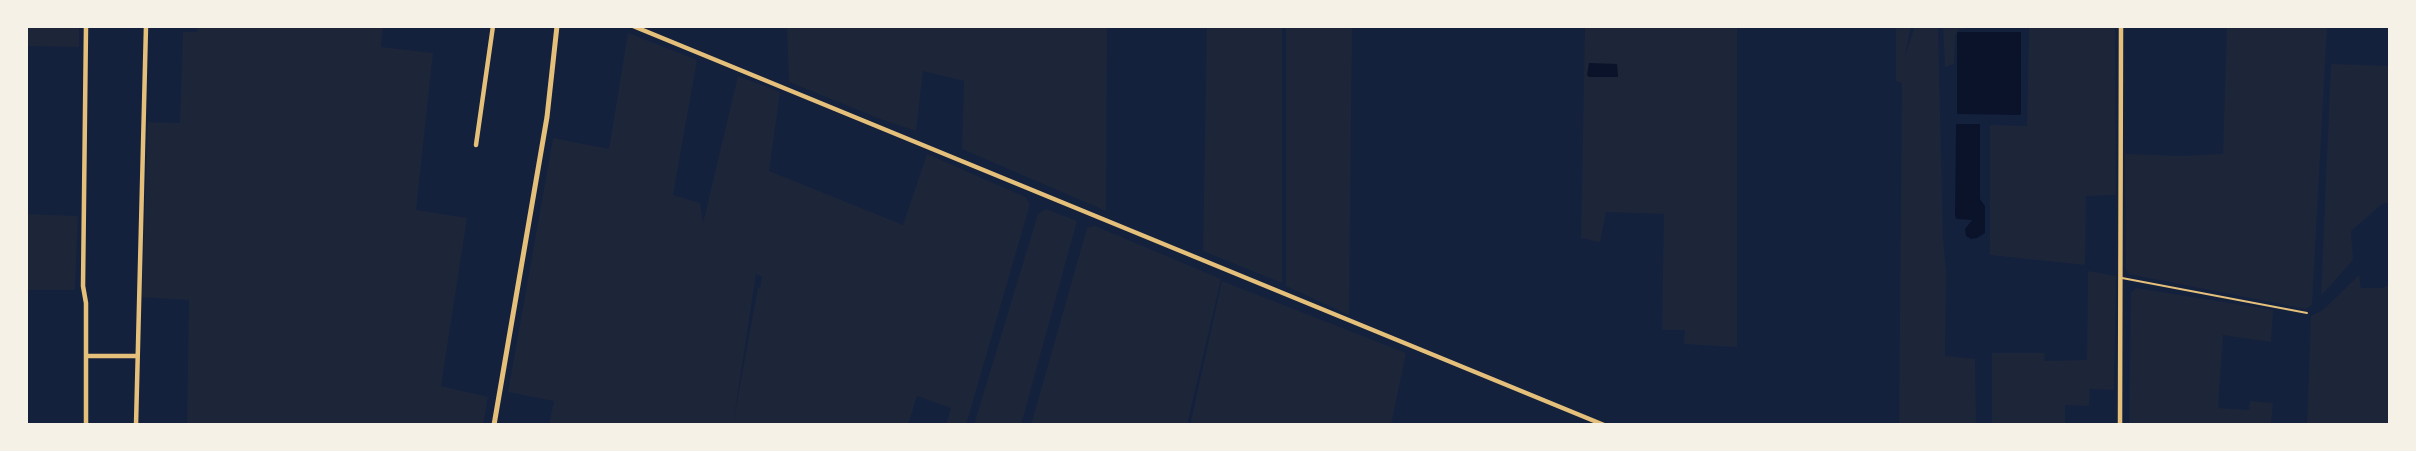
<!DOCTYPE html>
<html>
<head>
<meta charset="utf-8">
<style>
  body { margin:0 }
  #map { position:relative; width:2416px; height:451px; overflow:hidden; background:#14213d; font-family:Signika,sans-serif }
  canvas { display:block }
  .frame { position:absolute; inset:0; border:28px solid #f6f1e7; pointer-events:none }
</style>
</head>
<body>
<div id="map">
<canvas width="2416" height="451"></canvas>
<div class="frame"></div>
</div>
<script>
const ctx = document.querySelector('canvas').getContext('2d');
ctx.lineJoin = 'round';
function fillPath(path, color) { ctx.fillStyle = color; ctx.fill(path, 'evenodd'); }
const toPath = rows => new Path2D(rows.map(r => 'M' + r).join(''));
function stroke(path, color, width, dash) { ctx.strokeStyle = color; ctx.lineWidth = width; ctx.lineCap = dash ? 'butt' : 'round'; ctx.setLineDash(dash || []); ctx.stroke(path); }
fillPath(toPath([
  [26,26,79,26,79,47,26,46],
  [198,26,383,26,381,47,433,53,416,210,467,218,441,386,488,397,483,425,187,425,189,300,142,297,148,122,180,123,183,32,197,32],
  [787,26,1107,26,1106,211,962,149,964,81,923,71,916,131,883,120,789,82],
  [1207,26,1282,26,1282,283,1203,251],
  [1286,26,1352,26,1349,315,1286,286],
  [1585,26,1737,26,1737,347,1684,344,1685,330,1662,330,1664,214,1606,212,1600,242,1581,238],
  [1896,26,1911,26,1905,56,1915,26,1938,26,1943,237,1946,272,1945,356,1975,359,1976,425,1899,425,1902,83,1896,81],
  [1943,26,1981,27,1959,29,1955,36,1954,64,1945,67],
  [1998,26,2115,26,2116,195,2086,196,2085,265,1990,255,1990,125,2027,126,2029,28],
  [2227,26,2327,26,2312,305,2306,309,2129,274,2126,269,2125,154,2180,156,2223,154],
  [628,33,697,60,673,195,700,203,703,223,738,76,780,92,769,171,903,225,927,154,1025,197,1030,204,966,425,946,425,951,408,917,396,908,425,549,425,554,401,508,392,553,138,609,149],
  [756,274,762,277,760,288,758,287,733,424],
  [2331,64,2390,66,2390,202,2382,204,2351,231,2353,260,2321,296],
  [1046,209,1077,221,1021,425,974,425,1038,214],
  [26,214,78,216,75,290,26,290],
  [1095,226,1221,279,1187,425,1031,425,1087,228],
  [2088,271,2116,276,2114,390,2090,389,2089,406,2065,405,2065,425,1992,425,1992,353,2045,353,2044,361,2087,360],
  [2359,275,2361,288,2383,288,2390,284,2390,425,2307,425,2311,316,2323,310],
  [1222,281,1406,353,1391,425,1190,425],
  [2136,288,2273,310,2271,342,2223,335,2218,408,2249,410,2250,401,2273,403,2271,425,2129,425,2131,293]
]), '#1d2539');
fillPath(toPath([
  [1957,32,2021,32,2021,115,1957,114],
  [1589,63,1617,64,1618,77,1589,77,1587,75],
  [1956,124,1980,124,1980,199,1985,206,1985,233,1977,238,1971,239,1966,236,1965,229,1972,220,1956,219,1955,215]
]), '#0b132b');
stroke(toPath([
  [2122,278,2307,313]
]), '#e5c07b', 2);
stroke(toPath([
  [633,26,1604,425],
  [476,145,493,26],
  [86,356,137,356],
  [86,425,86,303,83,286,86,26],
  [136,425,146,26],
  [2120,425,2121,26]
]), '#e5c07b', 4.5);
stroke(toPath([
  [494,425,547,117,557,26]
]), '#e5c07b', 5);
</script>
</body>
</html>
